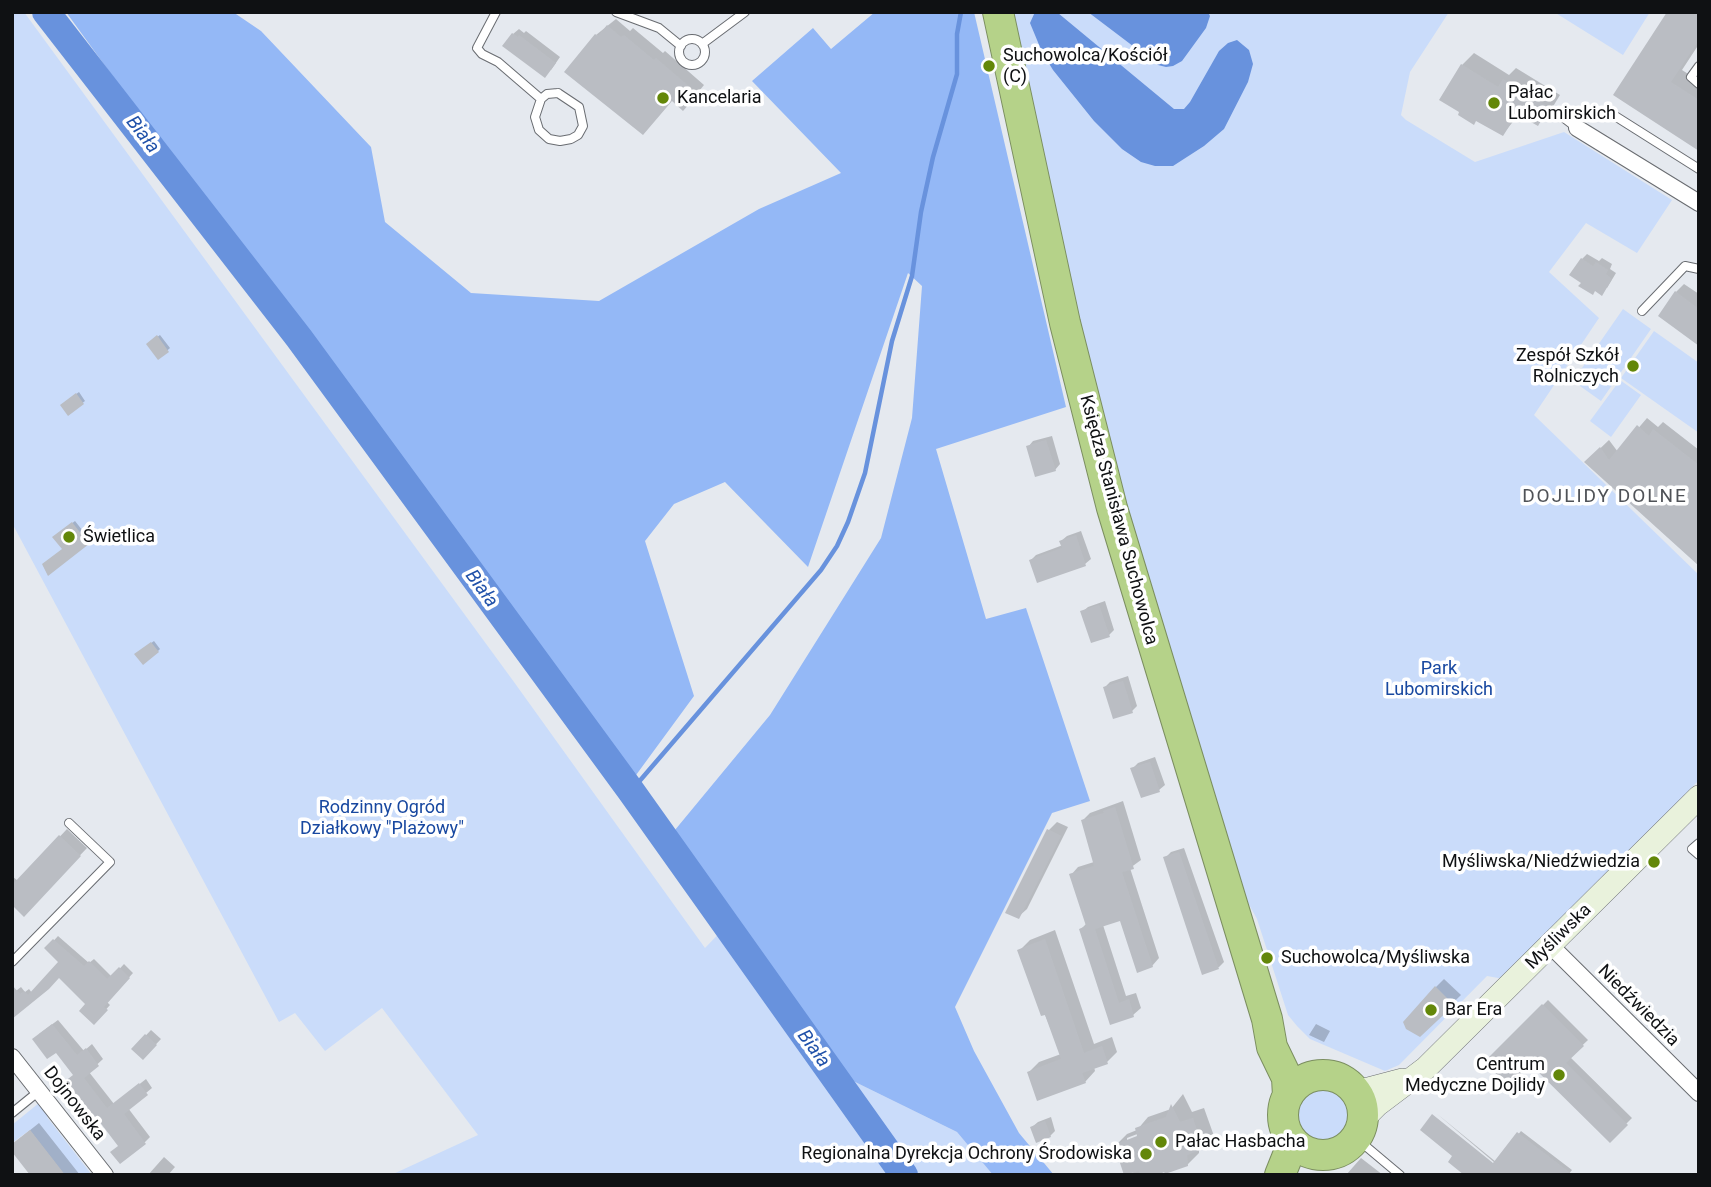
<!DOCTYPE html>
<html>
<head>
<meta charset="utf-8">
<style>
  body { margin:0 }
  #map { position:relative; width:1711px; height:1187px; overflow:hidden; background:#e5e9ef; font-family:Roboto,sans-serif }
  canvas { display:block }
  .frame { position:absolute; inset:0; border:14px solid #0f1113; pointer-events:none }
</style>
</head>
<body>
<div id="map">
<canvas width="1711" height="1187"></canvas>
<div class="frame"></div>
</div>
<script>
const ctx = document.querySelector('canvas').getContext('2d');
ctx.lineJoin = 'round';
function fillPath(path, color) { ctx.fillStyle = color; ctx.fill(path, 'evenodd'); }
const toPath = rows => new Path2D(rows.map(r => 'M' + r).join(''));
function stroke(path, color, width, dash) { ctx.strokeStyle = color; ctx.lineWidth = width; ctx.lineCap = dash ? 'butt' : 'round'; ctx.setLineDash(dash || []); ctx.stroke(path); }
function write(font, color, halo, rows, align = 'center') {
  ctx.font = font + ' Roboto,sans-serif'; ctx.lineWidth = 7; ctx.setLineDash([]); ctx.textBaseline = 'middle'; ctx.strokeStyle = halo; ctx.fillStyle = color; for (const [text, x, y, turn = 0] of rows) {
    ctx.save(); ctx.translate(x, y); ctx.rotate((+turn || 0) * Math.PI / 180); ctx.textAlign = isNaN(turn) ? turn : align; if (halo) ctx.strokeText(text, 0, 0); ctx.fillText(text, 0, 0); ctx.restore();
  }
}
fillPath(toPath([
  [12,12,24,12,514,682,705,948,732,920,847,1078,957,1132,993,1175,391,1175,478,1135,382,1008,325,1051,295,1013,279,1022,12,523],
  [1008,12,1449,12,1410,72,1401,115,1406,120,1475,162,1564,132,1672,200,1637,253,1586,223,1549,272,1599,318,1534,415,1699,575,1699,780,1504,979,1487,976,1399,1065,1385,1071,1310,1039,1297,1026,1288,1015,1257,919,1241,890,1122,504],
  [1554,12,1650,12,1623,55],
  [1623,309,1651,329,1601,401,1573,381],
  [1654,331,1699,363,1699,433,1621,378],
  [1620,380,1641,395,1611,437,1590,421],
  '1294 1115a28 28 0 1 1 56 0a28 28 0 1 1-56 0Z',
  [39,1103,48,1116,47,1117,92,1175,65,1175,30,1130,12,1143,12,1125]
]), '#cadcfa');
fillPath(toPath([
  [66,12,233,12,261,31,371,147,385,222,471,293,599,301,759,209,841,173,752,81,813,28,831,49,875,12,974,12,1066,407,936,449,986,619,1026,608,1090,801,1052,813,955,1007,974,1051,1019,1133,1054,1175,993,1175,957,1132,847,1078,670,836,770,715,881,538,912,418,922,286,908,273,808,567,725,482,674,504,645,541,694,696,628,786]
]), '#94b8f6');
fillPath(toPath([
  [1035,12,1058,13,1174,109,1184,109,1190,102,1219,51,1228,43,1237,40,1249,50,1253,64,1248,82,1224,129,1204,146,1173,166,1155,166,1141,162,1122,149,1094,121,1053,70,1042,52,1030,23],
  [1088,12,1208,12,1210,16,1206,28,1182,61,1173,66,1166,67,1158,65]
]), '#6892dd');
fillPath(toPath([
  [1699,12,1699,44,1682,70,1699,81,1699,149,1615,95],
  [616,19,630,31,633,28,663,53,665,51,704,85,691,101,596,35],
  [519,29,524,33,526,31,560,57,551,70,513,34],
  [1474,53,1509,75,1516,68,1560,95,1549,113,1538,124,1520,113,1503,134,1462,65],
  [1587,254,1599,261,1602,258,1612,264,1610,269,1616,273,1607,288,1583,282,1582,259],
  [1684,284,1699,294,1699,343,1676,292],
  [160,335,170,348,159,358,148,344],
  [79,392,85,401,68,414,64,403],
  [1647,418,1658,427,1663,422,1699,450,1699,564,1586,462,1609,440,1618,452],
  [1052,436,1060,464,1055,470,1028,447,1033,441],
  [75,521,90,540,49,573,64,549,55,537],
  [1081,531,1091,559,1085,564,1038,580,1031,560,1036,555,1063,545,1061,541,1067,536],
  [1105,601,1114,630,1109,635,1082,612,1088,607],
  [154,641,160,649,158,651,139,652],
  [1128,676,1137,706,1132,711,1105,687,1110,682],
  [1155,757,1165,785,1159,790,1132,769,1138,763],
  [1123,801,1141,860,1130,868,1159,958,1152,966,1121,919,1103,925,1126,996,1136,993,1141,1008,1133,1015,1111,1022,1081,929,1087,923,1071,875,1078,867,1094,862,1083,820,1090,813],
  [1057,822,1068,827,1027,909,1018,917,1049,830],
  [67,829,87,848,24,914,12,903,12,876,18,881],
  [1184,848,1224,962,1219,967,1203,972,1165,858,1171,852],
  [1055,930,1094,1044,1112,1037,1117,1052,1107,1062,1094,1067,1095,1071,1085,1082,1029,1072,1039,1062,1061,1054,1019,951,1030,940],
  [58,936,89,963,94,959,112,977,124,964,133,973,107,1002,110,1005,94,1023,88,1004,59,975,15,1014,12,994,21,987,25,992,29,989,32,993,60,962,47,948],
  [1444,979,1461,995,1420,1035,1436,987],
  [1548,1000,1588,1040,1570,1057,1632,1118,1610,1140,1531,1062,1487,1062],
  [58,1020,84,1051,92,1044,103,1059,89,1072,114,1104,146,1079,152,1088,128,1108,150,1137,145,1142,120,1145,99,1119,87,1109,74,1074,56,1050,39,1034],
  [1316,1024,1330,1031,1324,1042,1309,1035],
  [151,1030,161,1039,143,1058,133,1049],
  [1183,1094,1192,1112,1204,1108,1214,1136,1199,1149,1199,1153,1187,1165,1155,1175,1139,1175,1131,1172,1116,1145,1127,1134,1137,1130,1148,1117,1171,1109],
  [1145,1131,1146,1134,1127,1142,1127,1138],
  [1436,1113,1496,1162,1521,1131,1572,1170,1568,1175,1499,1170,1501,1168],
  [1051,1117,1055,1131,1050,1136,1032,1127,1038,1122],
  [39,1123,80,1175,32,1175,19,1139],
  [164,1157,175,1167,168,1175,148,1175],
  [1361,1158,1383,1175,1346,1175]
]), '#0003');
stroke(toPath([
  [631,791,821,570,837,546,848,522,865,473,892,341,912,276,921,212,933,157,957,74,957,34,961,12]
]), '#6892dd', 4.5);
stroke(toPath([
  [46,12,299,338,631,791,904,1175]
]), '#6892dd', 28);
fillPath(toPath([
  [1667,12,1699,12,1699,40,1671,82,1699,100,1699,151,1613,95],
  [607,25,621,37,624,35,654,60,656,58,698,94,683,111,672,101,643,135,564,72,595,34,598,36],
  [512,33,518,37,519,35,556,63,545,78,502,46],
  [1461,64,1498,87,1503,79,1549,107,1538,126,1517,114,1503,136,1476,121,1474,125,1458,115,1459,112,1439,100],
  [1581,258,1593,266,1596,262,1608,270,1606,274,1612,279,1602,296,1595,291,1593,295,1578,286,1581,283,1569,275],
  [1675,291,1699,309,1699,346,1658,316],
  [157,335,169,352,158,360,146,344],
  [76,393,84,404,68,416,60,405],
  [1637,425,1649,436,1653,429,1699,465,1699,566,1584,462,1600,447,1609,460],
  [1046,440,1056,471,1035,477,1026,446],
  [72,522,89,544,48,576,42,564,62,549,52,537],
  [1076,535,1086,566,1037,583,1029,560,1062,548,1059,541],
  [1099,605,1110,637,1091,643,1080,611],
  [151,642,159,652,143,665,134,654],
  [1123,681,1133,713,1113,719,1103,687],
  [1150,762,1160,792,1141,798,1130,768],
  [1115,807,1134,869,1122,872,1153,967,1137,973,1120,921,1095,929,1119,1003,1129,999,1134,1017,1110,1025,1079,929,1086,926,1069,874,1094,866,1081,820,1104,813,1103,811],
  [1047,829,1061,836,1019,919,1005,913],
  [59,835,81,856,24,917,12,905,12,885],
  [1179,852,1219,969,1202,975,1163,857],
  [53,939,84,966,89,961,107,979,119,967,130,978,104,1007,108,1010,94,1025,79,1011,85,1004,59,978,49,989,12,1019,12,985,20,994,24,991,28,995,58,962,44,948],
  [1045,939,1084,1053,1102,1046,1108,1064,1082,1073,1086,1083,1037,1101,1027,1072,1061,1059,1045,1015,1041,1016,1017,950],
  [1435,986,1454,1005,1420,1037,1406,1029,1403,1022],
  [1542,1004,1584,1046,1566,1063,1628,1125,1610,1143,1530,1064,1509,1086,1484,1062],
  [52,1024,77,1055,86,1048,99,1066,84,1078,107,1108,139,1083,148,1095,124,1114,146,1144,120,1164,110,1152,118,1146,99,1121,94,1126,83,1111,85,1109,64,1082,73,1075,56,1053,47,1059,32,1039],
  [145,1034,157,1045,143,1060,131,1049],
  [1171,1104,1180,1122,1193,1118,1203,1149,1187,1155,1188,1166,1165,1174,1164,1172,1154,1175,1140,1175,1139,1171,1124,1175,1114,1145,1137,1136,1135,1128,1166,1117],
  [1432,1114,1493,1163,1517,1132,1573,1175,1464,1175,1448,1162,1452,1156,1420,1130],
  [1045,1121,1051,1137,1036,1143,1030,1127],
  [30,1130,65,1175,30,1175,12,1152,12,1144]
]), '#babdc3');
const lane = toPath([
  [496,12,477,48,482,54,498,62,541,99],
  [616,12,659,28,681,46],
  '679 52a13 13 0 1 1 26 0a13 13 0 1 1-26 0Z',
  [702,44,745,12],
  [1699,66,1691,77,1699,84],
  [558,93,579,107,583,126,578,135,571,139,560,141,549,139,539,130,535,117,541,99,547,94,558,93],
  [1615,116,1699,169],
  [1564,118,1577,128],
  [1642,311,1685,266,1699,269],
  [1699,843,1692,849,1699,855],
  [12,962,110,862,69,823],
  [12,1113,39,1091],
  [1356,1138,1400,1175]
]);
const street = toPath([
  [1577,128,1699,203],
  [1550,945,1699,1093],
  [12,1057,105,1175]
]);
const secondary = toPath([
  [1352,1088,1364,1090,1402,1080],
  [1363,1119,1377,1105,1426,1068,1699,797]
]);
const highway = toPath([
  [998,12,1065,323,1112,508,1267,1019,1272,1047,1287,1078,1288,1096],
  '1283 1115a40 40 0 1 1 80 0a40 40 0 1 1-80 0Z',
  [1280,1175,1288,1155,1290,1139]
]);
stroke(lane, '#696c71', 10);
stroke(street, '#696c71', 18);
stroke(secondary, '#696c71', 24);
stroke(highway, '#7b8e60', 32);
stroke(lane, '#fff', 8);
stroke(street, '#fff', 16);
stroke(secondary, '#e9f2dc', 23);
stroke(highway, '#b5d289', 30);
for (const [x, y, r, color] of [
  [989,66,7,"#638709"],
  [663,98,7,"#638709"],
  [1494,103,7,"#638709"],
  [1633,366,7,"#638709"],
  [69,537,7,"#638709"],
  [1654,862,7,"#638709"],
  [1267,958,7,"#638709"],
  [1431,1010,7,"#638709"],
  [1559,1075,7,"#638709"],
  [1161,1142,7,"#638709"],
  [1146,1154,7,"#638709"]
]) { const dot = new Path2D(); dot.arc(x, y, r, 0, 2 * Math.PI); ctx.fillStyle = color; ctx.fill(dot); stroke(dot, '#fff', 2.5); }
write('18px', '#0f1113', '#fff', [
  ["Suchowolca/Kościół",1003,56],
  ["(C)",1003,77],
  ["Pałac",1508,93],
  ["Lubomirskich",1508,114],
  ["Kancelaria",677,98],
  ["Zespół Szkół",1619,356,"right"],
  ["Rolniczych",1619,377,"right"],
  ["Świetlica",83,537],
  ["Myśliwska/Niedźwiedzia",1640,862,"right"],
  ["Suchowolca/Myśliwska",1281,958],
  ["Bar Era",1445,1010],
  ["Centrum",1545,1065,"right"],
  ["Medyczne Dojlidy",1545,1086,"right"],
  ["Pałac Hasbacha",1175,1142],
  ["Regionalna Dyrekcja Ochrony Środowiska",1132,1154,"right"]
], 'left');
write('18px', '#0f1113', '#fff', [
  ["Księdza Stanisława Suchowolca",1118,520,75],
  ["Myśliwska",1559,937,-45],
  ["Niedźwiedzia",1638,1006,45],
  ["Dojnowska",74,1104,52]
]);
write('18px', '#1848a0', '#fff', [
  ["Park",1439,669],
  ["Lubomirskich",1439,690],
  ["Rodzinny Ogród",382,808],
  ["Działkowy \"Plażowy\"",382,829]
]);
write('italic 19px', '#2051a9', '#fff', [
  ["Biała",142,135,52],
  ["Biała",481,589,54],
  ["Biała",813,1049,54]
]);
ctx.letterSpacing = '2px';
write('19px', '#4f5257', '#fff', [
  ["DOJLIDY DOLNE",1605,497]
]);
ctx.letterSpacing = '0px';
</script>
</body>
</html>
